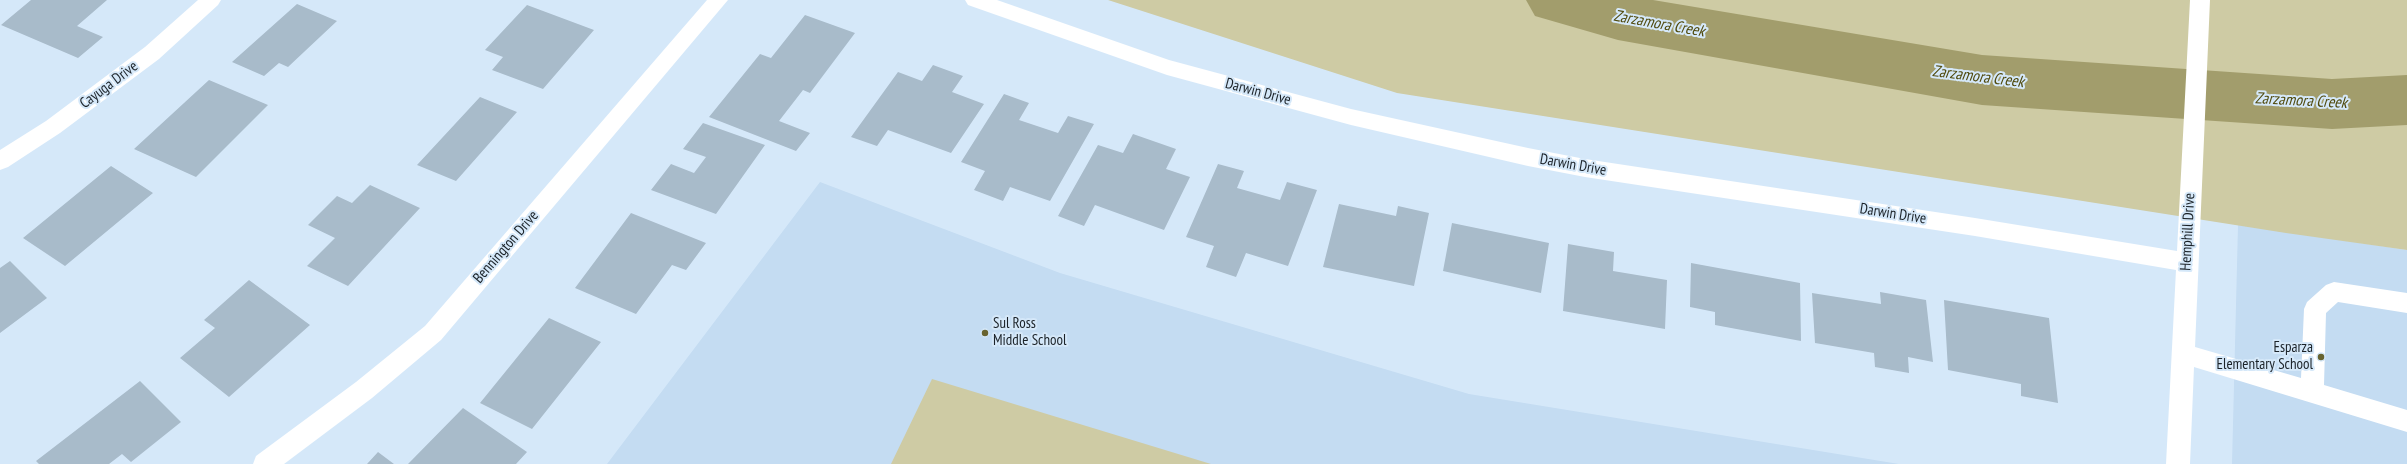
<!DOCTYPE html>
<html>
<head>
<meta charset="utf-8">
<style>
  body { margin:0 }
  canvas { display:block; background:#d5e8f9 }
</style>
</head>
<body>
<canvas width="2407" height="464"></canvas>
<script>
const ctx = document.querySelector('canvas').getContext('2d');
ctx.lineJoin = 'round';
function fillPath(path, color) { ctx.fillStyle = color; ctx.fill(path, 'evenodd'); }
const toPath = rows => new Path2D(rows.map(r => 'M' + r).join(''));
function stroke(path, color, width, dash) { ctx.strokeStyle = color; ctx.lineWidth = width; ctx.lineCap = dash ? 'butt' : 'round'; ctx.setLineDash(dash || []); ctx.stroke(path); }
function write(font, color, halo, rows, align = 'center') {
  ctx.font = font + ' "PT Sans Narrow",sans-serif'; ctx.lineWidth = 4; ctx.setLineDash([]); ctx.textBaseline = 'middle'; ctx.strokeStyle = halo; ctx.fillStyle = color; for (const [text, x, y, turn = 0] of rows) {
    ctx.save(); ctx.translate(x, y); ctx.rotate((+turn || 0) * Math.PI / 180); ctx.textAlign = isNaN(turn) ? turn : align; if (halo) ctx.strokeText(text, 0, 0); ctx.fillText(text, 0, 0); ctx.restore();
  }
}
fillPath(toPath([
  [820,182,1060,273,1469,394,1899,464,607,464],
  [2238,225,2407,250,2407,464,2232,464]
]), '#c4dcf2');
fillPath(toPath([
  [1108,0,2407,0,2407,250,2286,233,1397,93],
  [932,379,1211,464,891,464]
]), '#cecba4');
fillPath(toPath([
  [1526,0,1653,0,1982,55,2332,79,2407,75,2407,125,2332,129,1982,105,1618,40,1535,16,1526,0]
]), '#a29d6c');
fillPath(toPath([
  [31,0,107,0,77,26,103,37,78,58,1,25],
  [297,4,337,21,288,67,279,63,264,76,232,62],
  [527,5,594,30,543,89,492,70,503,57,485,50],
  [805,15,855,33,810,93,803,90,779,121,810,133,796,151,709,117,760,54,771,58],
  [933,65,963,76,952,92,984,104,951,153,888,130,877,146,851,137,898,72,922,81],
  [209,80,268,105,196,177,134,149],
  [1004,94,1029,103,1019,120,1058,133,1068,116,1094,124,1050,201,1010,187,1003,201,974,190,985,171,961,162],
  [480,97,517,112,456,181,417,165],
  [703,123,765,145,716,214,651,190,671,164,694,173,706,157,683,149],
  [1133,134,1176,149,1166,169,1190,177,1164,230,1095,205,1084,226,1058,216,1098,145,1123,153],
  [1218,164,1244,171,1237,188,1280,200,1287,182,1317,190,1288,266,1246,253,1236,277,1206,267,1214,246,1186,237],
  [111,166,153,193,65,266,23,238],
  [370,185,420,208,348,286,307,266,335,238,308,225,337,196,352,203],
  [1339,204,1396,216,1398,206,1429,213,1414,286,1323,267],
  [631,213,706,243,686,270,672,265,636,314,575,288],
  [1452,223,1549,243,1541,293,1443,271],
  [1568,244,1614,252,1613,271,1667,280,1665,329,1563,311],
  [10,261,47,298,0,333,0,268],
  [1691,263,1800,283,1801,341,1715,325,1715,312,1690,307],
  [249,280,310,325,229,397,180,358,215,328,204,320],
  [1880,292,1926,300,1933,362,1908,357,1909,373,1875,367,1874,353,1815,343,1812,293,1881,304],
  [1944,300,2049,318,2058,403,2021,396,2021,384,1948,370],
  [549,318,601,342,532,429,480,403],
  [140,381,181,422,131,462,122,454,109,464,39,464,36,461],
  [463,408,527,452,516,464,408,464],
  [378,452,394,464,367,464]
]), '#a8bbca');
fillPath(toPath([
  [198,0,221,0,218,5,159,59,60,133,8,167,0,170,0,150,46,121,145,47,198,0],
  [707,0,728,0,441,340,372,398,284,464,253,464,256,456,356,382,425,326,707,0],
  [965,0,997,0,1169,60,1351,109,1528,148,1585,159,1975,218,2177,251,2190,0,2210,0,2195,347,2301,378,2304,309,2307,302,2326,285,2334,282,2407,293,2407,313,2338,302,2326,313,2324,385,2407,410,2407,432,2194,367,2190,464,2166,464,2176,270,1975,236,1585,177,1528,166,1351,125,1167,75,968,5,965,0]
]), '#fff');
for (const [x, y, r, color] of [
  [985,333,4,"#68632f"],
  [2321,357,4,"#68632f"]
]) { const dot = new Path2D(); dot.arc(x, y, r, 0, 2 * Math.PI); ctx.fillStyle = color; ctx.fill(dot); stroke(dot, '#d5e8f9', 1.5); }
write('15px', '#1b2228', '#d5e8f9', [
  ["Cayuga Drive",109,85,-37],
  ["Darwin Drive",1258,92,15],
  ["Darwin Drive",1573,165,10],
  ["Darwin Drive",1893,214,9],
  ["Hemphill Drive",2188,232,-87],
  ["Bennington Drive",506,247,-49]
]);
write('15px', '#1b2228', '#d5e8f9', [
  ["Sul Ross",993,324],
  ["Middle School",993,341],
  ["Esparza",2313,348,"right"],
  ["Elementary School",2313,365,"right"]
], 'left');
write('italic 16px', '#504a0d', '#d5e8f9', [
  ["Zarzamora Creek",1659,24,10],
  ["Zarzamora Creek",1978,77,7],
  ["Zarzamora Creek",2301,101,3]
]);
</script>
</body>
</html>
